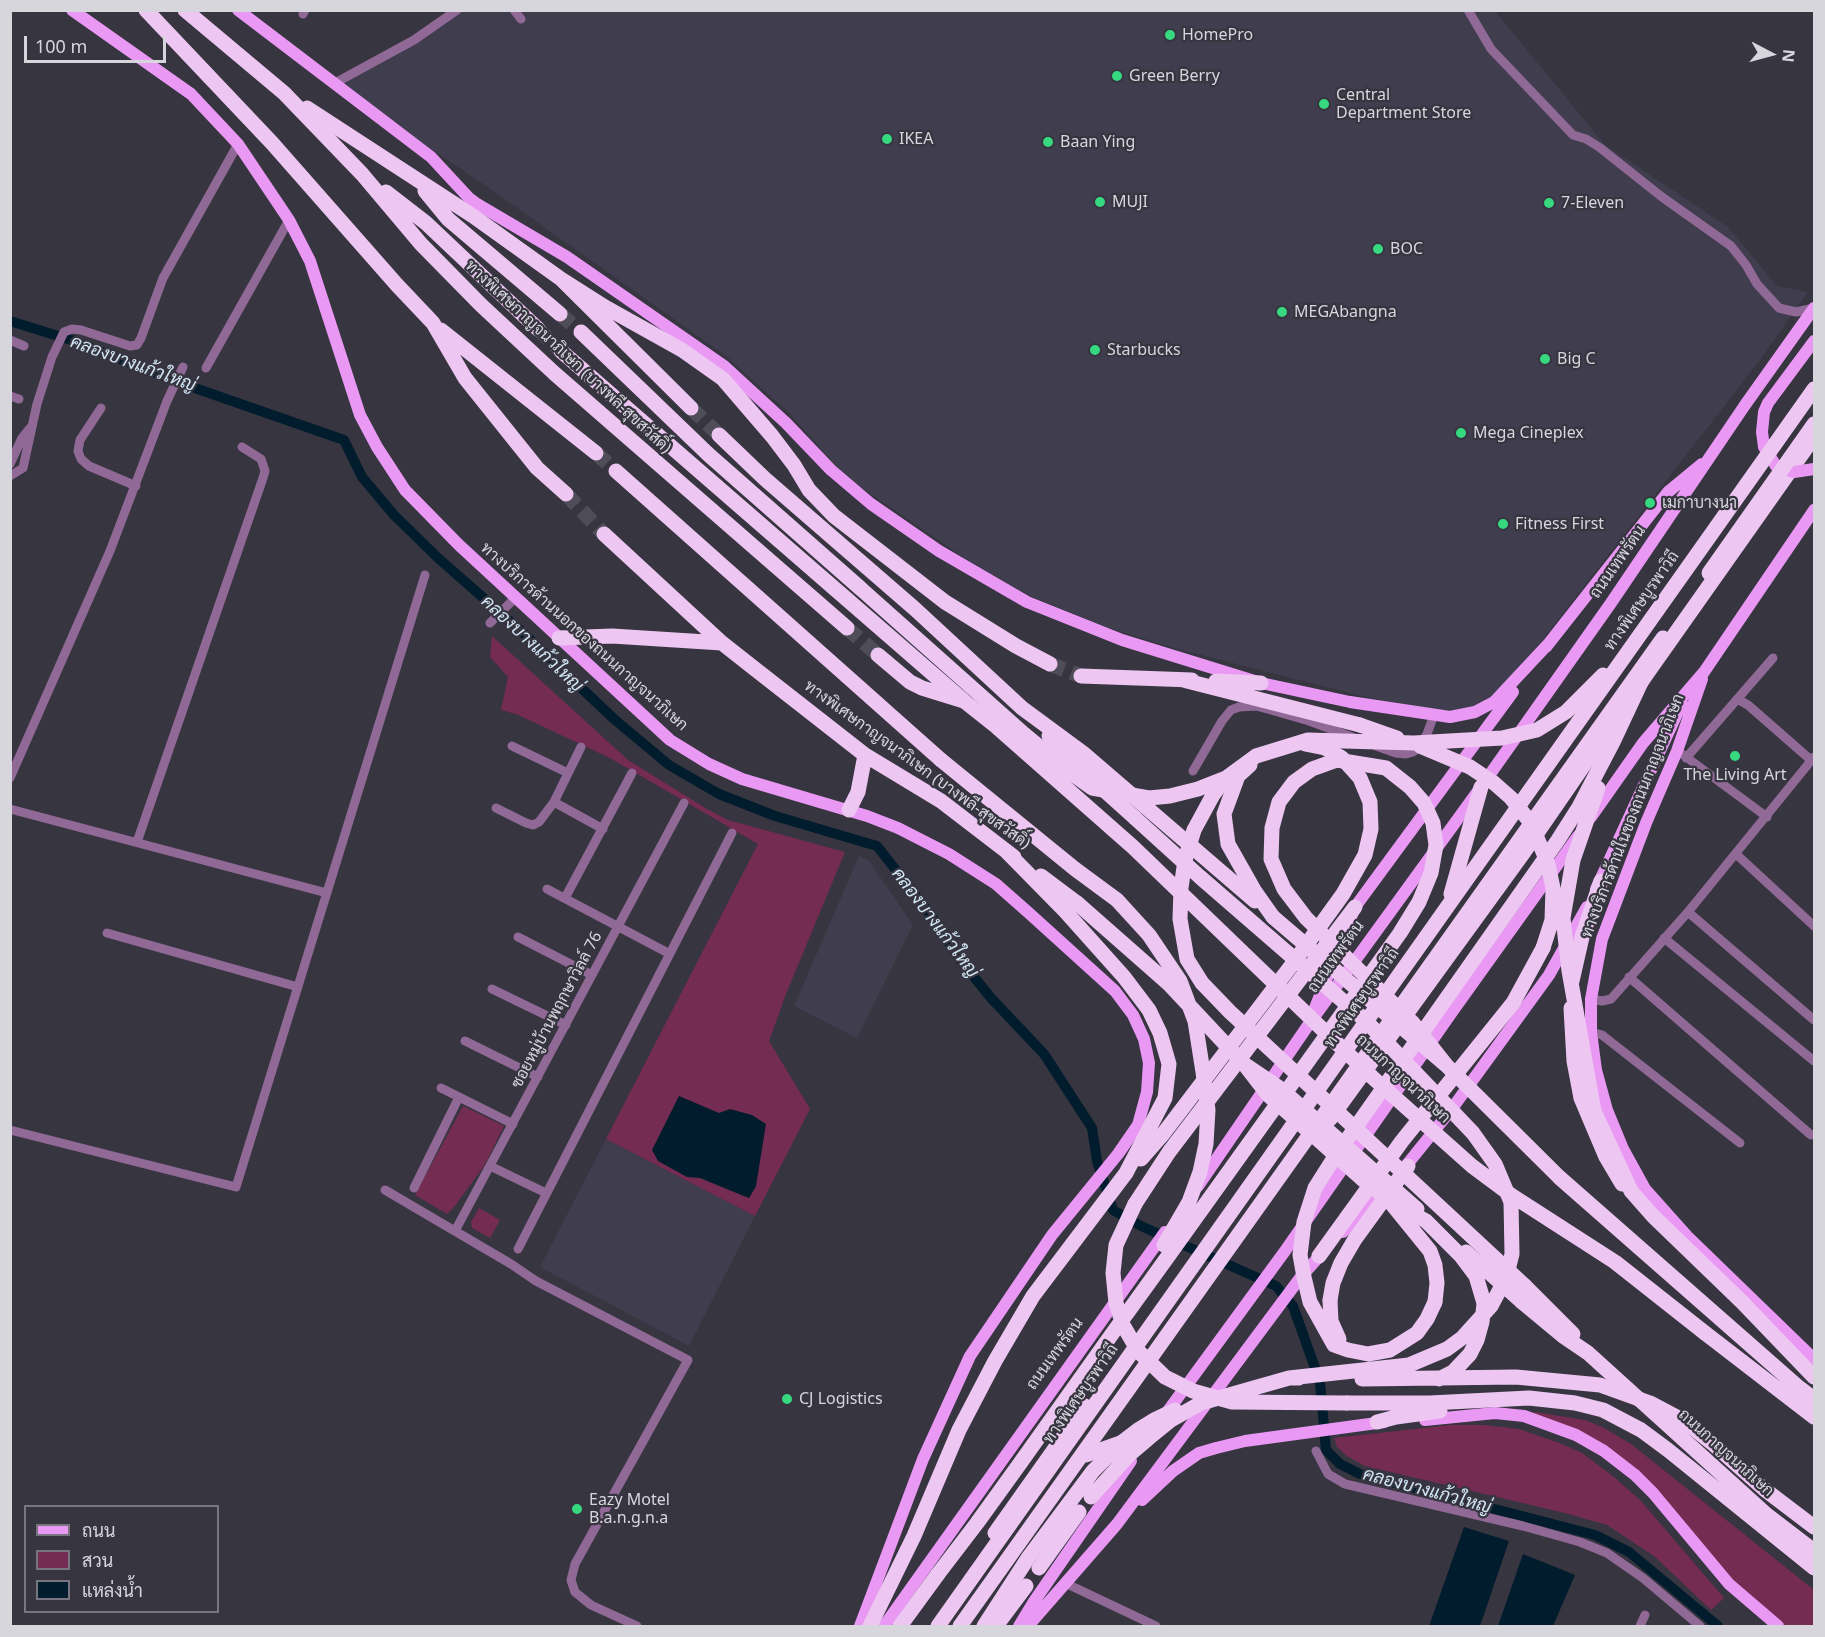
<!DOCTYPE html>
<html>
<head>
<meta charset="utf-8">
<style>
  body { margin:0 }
  #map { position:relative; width:1825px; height:1637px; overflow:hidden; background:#373540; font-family:"Noto Sans",Sarabun,sans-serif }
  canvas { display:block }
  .frame { position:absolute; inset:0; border:12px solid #d7d6dd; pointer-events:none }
  .legend { position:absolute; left:24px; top:1505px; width:195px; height:108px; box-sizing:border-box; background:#373540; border:2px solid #77757f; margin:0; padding:8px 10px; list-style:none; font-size:18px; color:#d7d6dd }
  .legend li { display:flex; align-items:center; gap:12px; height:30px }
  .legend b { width:30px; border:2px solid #77757f }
  .north { position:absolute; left:1741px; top:24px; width:60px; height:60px; -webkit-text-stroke:4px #373540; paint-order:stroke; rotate:96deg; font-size:16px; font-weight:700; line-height:24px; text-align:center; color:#d7d6dd }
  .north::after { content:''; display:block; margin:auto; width:21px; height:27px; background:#d7d6dd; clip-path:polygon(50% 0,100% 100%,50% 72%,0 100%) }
  .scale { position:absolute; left:24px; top:36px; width:142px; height:27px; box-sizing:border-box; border:3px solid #d7d6dd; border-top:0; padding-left:8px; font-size:18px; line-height:21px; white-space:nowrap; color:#d7d6dd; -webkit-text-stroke:4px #373540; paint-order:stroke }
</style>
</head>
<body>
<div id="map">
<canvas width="1825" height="1637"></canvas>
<div class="frame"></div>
<ul class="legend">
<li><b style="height:8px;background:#e998f4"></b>ถนน</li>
<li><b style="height:16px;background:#752c52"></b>สวน</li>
<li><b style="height:16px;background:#001c2d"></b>แหล่งน้ำ</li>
</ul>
<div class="north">N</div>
<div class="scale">100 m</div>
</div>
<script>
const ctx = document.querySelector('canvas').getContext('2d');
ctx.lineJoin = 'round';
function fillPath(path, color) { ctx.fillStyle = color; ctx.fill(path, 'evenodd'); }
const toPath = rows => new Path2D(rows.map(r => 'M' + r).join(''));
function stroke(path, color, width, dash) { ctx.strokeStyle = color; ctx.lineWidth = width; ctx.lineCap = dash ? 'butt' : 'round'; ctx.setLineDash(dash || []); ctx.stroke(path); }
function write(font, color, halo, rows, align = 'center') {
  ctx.font = font + ' "Noto Sans",Sarabun,sans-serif'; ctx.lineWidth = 4.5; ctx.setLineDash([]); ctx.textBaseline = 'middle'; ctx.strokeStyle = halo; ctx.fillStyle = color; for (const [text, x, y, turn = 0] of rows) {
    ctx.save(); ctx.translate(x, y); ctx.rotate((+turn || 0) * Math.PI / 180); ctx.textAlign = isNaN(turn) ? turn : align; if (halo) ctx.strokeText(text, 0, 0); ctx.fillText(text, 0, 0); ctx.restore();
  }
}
fillPath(toPath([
  [457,11,1495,11,1605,145,1727,226,1777,286,1808,292,1760,360,1512,679,1492,697,1475,707,1454,710,1431,709,1366,697,1174,648,1103,626,1033,597,975,565,846,477,790,414,726,356,479,181,331,83],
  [859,856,869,861,913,925,857,1038,794,1006],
  [606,1139,755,1216,689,1346,540,1267]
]), '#403d4e');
fillPath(toPath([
  [492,636,628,760,707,809,728,820,845,852,786,994,769,1041,810,1109,755,1216,606,1139,758,844,610,758,516,714,501,710,508,677,490,657],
  [700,1178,756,1186,749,1198],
  [463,1106,504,1126,484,1166,454,1207,447,1214,415,1195],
  [479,1208,500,1220,490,1238,472,1228,471,1222],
  [1535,1412,1585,1420,1604,1428,1631,1444,1814,1590,1814,1626,1772,1626,1635,1480,1586,1444,1529,1413],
  [1450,1425,1484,1425,1519,1429,1562,1444,1582,1453,1614,1477,1641,1501,1724,1598,1711,1610,1654,1556,1607,1525,1565,1513,1365,1466,1347,1456,1337,1447,1334,1438]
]), '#752c52');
fillPath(toPath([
  [679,1096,719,1113,730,1109,752,1115,766,1124,756,1186,749,1198,700,1178,687,1177,658,1161,652,1150],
  [1464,1527,1509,1541,1480,1626,1429,1626],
  [1523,1554,1575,1575,1553,1626,1498,1626]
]), '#001c2d');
stroke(toPath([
  [10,321,71,340,189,386,344,440,362,477,394,515,438,558,520,630,614,719,669,765,719,794,775,816,877,846,928,911,961,961,991,998,1044,1054,1092,1128,1097,1161,1113,1210,1141,1226,1276,1286,1293,1306,1320,1382,1326,1450,1340,1464,1360,1474,1595,1535,1629,1552,1718,1626]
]), '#001c2d', 10);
stroke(toPath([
  [560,314,581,332],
  [538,329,561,351],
  [691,408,719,435],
  [596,453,616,471],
  [566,494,604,534],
  [847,628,878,655],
  [1050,664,1081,676]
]), '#4f4d58', 15, [15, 8]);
stroke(toPath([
  [514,10,521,19],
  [1468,10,1491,49,1573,135,1586,139,1599,147,1662,197,1731,246,1746,265,1757,284,1779,308,1796,312,1814,308],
  [303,14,305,10],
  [335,83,414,40,457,10],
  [10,340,24,346],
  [206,368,289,220],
  [10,396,19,399],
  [101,408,80,440,78,451,81,459,89,466,136,486],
  [10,464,22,438,30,428],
  [10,476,23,468,37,404,52,357,64,332,72,329,81,330,130,346,137,345,141,338,163,278,238,144],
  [490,623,516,597],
  [1737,699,1748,705,1812,761],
  [512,746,568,773],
  [1376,746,1396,753,1406,754,1413,752,1419,747,1427,734,1434,715],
  [1682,754,1767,817],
  [1686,758,1773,658],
  [1193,771,1222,721,1231,710,1239,707,1256,706,1271,710,1309,721,1352,737],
  [10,778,110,551,167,401,183,367],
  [554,802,581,747],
  [496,808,526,823,533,825,539,822,554,802,603,829],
  [10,809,327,893],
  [137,842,263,478,265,471,261,459,242,447],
  [1736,854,1814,926],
  [547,889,670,954],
  [565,898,632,773],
  [1688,912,1814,1020],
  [107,933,298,987],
  [518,937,592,975],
  [1664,938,1814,1061],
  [1629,977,1811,1135],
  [492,989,566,1025],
  [1591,999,1602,1001,1611,999,1688,912,1814,757],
  [1591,1032,1602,1035,1740,1143],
  [465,1041,538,1077],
  [441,1088,513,1124],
  [10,1130,236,1187,425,575],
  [490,1166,546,1193],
  [414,1188,459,1097],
  [385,1190,511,1264,536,1281,688,1360,575,1564,571,1580,575,1592,591,1605,637,1626],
  [455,1231,684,803],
  [518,1249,732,833],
  [1316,1451,1328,1474,1345,1484,1523,1526,1580,1542,1607,1553,1643,1578,1700,1626],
  [1065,1583,1156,1626],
  [1640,1626,1645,1615]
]), '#906996', 9);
stroke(toPath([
  [72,10,191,94,238,144,289,220,310,261,360,415,377,447,405,490,459,545,670,740,709,764,742,779,867,816,898,828,949,854,996,884,1030,914,1115,991,1133,1015,1144,1039,1149,1063,1147,1092,1138,1125,1118,1154,1052,1235,970,1356,923,1459,860,1626],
  [238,10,431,157,469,198,477,204,567,257,724,366,786,423,831,470,871,504,939,551,1027,602,1122,640,1261,683,1350,702,1450,717,1475,712,1494,702,1551,641],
  [1546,647,1668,492,1702,464],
  [1702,679,1677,751,1646,823,1602,939,1591,999,1591,1032,1596,1070,1607,1110,1623,1149,1645,1189,1687,1236,1814,1359],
  [1591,817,1643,743,1704,672,1814,510],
  [1596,889,1682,703],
  [1315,1008,1355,907,1513,692],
  [1401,1172,1451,1110,1549,975,1587,907],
  [1198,1186,1309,1024,1481,787,1611,603,1745,405,1814,308],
  [1343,1232,1385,1189],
  [1165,1415,1285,1251,1452,1012,1578,836],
  [1425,1420,1495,1413,1524,1416,1576,1435,1604,1451,1635,1475,1653,1493,1729,1584,1778,1626],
  [1142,1500,1173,1471,1199,1453,1216,1448,1245,1441,1384,1422],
  [884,1626,1165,1232],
  [1019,1626,1033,1603,1131,1461],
  [1028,1626,1117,1524,1300,1278,1324,1251]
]), '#e998f4', 12);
stroke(toPath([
  [146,10,272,143,397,285,433,323,465,378,537,468,566,494],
  [185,10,284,93,362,174,421,244,481,305,554,373,847,628],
  [307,108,473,216,561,279,691,408],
  [425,191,448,219,560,314],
  [386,192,426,223,538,329],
  [561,279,605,307,682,350,723,379,772,436,794,465,809,490,834,516,945,602,1016,646,1050,664],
  [441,330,596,453],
  [581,332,709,455,860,588],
  [561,351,964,701],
  [719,435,765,479,915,609,1022,708,1083,753,1255,901],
  [616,471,941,760],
  [604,534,722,643,755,669,865,755,941,801,1014,857],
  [559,638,612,636,722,643],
  [878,655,910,682,922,688,964,701,998,728],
  [1081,676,1192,680],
  [1183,680,1360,725],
  [1216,681,1261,683],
  [1049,736,1075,764,1135,818],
  [1250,765,1238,776,1224,814,1228,844,1254,890,1273,917],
  [849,810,858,792,865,755],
  [1041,876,1077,903],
  [1451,894,1481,787],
  [1572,981,1582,937,1601,881],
  [1571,1008,1574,1061,1581,1098,1606,1157,1622,1184],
  [1330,1119,1524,852,1646,675,1814,437],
  [1141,1159,1163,1134,1294,962,1343,894,1365,855,1371,829,1370,802,1360,778,1342,758,1325,748,1305,744],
  [1560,1178,1797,1386,1814,1399],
  [1391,1203,1430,1251,1435,1265,1437,1283,1435,1302],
  [1135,1204,1169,1152,1355,907],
  [1319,1256,1402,1141,1513,1003,1543,948],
  [1525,1286,1573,1334],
  [1330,1300,1333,1283,1341,1263,1355,1239,1408,1166],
  [1522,1302,1563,1336,1588,1353,1767,1515,1814,1551],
  [1705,1333,1814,1417],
  [1347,1403,1430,1403,1529,1398,1575,1403,1603,1410,1641,1430,1668,1450,1814,1568],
  [1377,1422,1396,1417,1440,1411],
  [1086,1455,1123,1442],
  [995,1533,1085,1406],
  [1039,1568,1079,1512],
  [870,1626,914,1536,959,1430,995,1361,1033,1296,1126,1173,1165,1098,1169,1064,1160,1033,1149,1010,1124,977,1065,911,1007,852],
  [900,1626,938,1574],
  [996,1626,1026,1586]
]), '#edc6f1', 15);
stroke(toPath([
  [1814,341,1768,403,1764,412,1762,432,1764,447,1776,466,1794,472,1814,469]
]), '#e998f4', 12);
stroke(toPath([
  [1709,573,1814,424],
  [860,588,1024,734,1071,773,1092,788,1149,798,1170,796,1198,789,1226,778,1256,756,1308,740,1414,743,1502,738,1537,730,1566,712,1603,675],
  [1360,725,1397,738],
  [998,728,1133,847,1372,1077,1472,1166,1511,1195,1615,1262,1705,1333],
  [1420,746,1470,767,1494,783,1511,798,1531,823,1548,864,1553,888,1552,920,1543,948],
  [941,760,1075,869,1117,900,1149,935,1180,981,1195,1021,1203,1072,1208,1110,1206,1144,1200,1172,1189,1202,1164,1245],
  [1226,778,1213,795,1194,830,1185,860,1181,888,1180,919,1187,959,1202,983,1230,1012,1525,1286],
  [1598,788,1573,860,1563,918,1569,971,1594,1111,1631,1191,1653,1216,1742,1302,1814,1377],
  [1135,818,1200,877,1366,1021,1473,1133,1495,1164,1511,1202,1512,1254,1506,1278,1491,1306,1462,1338,1447,1349,1409,1365,1289,1378],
  [1077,903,1169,984,1244,1064,1281,1089,1417,1209],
  [1273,917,1446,1065,1560,1178],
  [1244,1064,1268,1095,1361,1178,1390,1201,1426,1221,1461,1256,1476,1276,1484,1303,1482,1322,1477,1340,1470,1354,1453,1372,1439,1379],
  [1135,1204,1116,1245,1113,1273,1116,1303,1123,1325,1138,1351,1165,1377,1193,1391,1232,1402,1347,1403],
  [1466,1252,1522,1302],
  [1330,1300,1331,1321,1339,1339],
  [1435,1302,1427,1319,1417,1333,1390,1350,1368,1354,1348,1350,1334,1345,1310,1302,1304,1277,1300,1255,1304,1222,1315,1188,1334,1158,1558,840,1579,807,1613,742,1643,678],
  [1362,1379,1516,1377,1600,1385,1650,1403,1684,1421,1712,1443,1764,1489,1814,1527],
  [1091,1497,1130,1454,1150,1437,1171,1420,1201,1403,1289,1378,1299,1378],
  [938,1574,977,1523,1021,1462,1112,1334,1169,1255,1400,933,1419,902,1431,873,1436,845,1433,823,1424,803,1410,787,1386,768,1337,760,1312,769,1294,782,1279,802,1272,828,1271,859,1284,889,1306,918,1412,1022,1446,1065],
  [938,1626,1814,389],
  [960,1626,1663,638],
  [984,1626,1028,1558,1093,1471,1121,1443,1138,1430,1156,1419,1175,1410]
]), '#edc6f1', 15);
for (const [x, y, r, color] of [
  [1170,35,6,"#36d880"],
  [1117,76,6,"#36d880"],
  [1324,104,6,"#36d880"],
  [887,139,6,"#36d880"],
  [1048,142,6,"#36d880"],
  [1100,202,6,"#36d880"],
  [1549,203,6,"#36d880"],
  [1378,249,6,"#36d880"],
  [1282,312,6,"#36d880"],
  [1095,350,6,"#36d880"],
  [1545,359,6,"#36d880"],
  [1461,433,6,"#36d880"],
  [1650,503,6,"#36d880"],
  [1503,524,6,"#36d880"],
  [1735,756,6,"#36d880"],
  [787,1399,6,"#36d880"],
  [577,1509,6,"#36d880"]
]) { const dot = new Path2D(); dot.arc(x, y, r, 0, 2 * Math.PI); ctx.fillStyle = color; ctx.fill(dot); stroke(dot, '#373540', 2); }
write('16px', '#d7d6dd', '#373540', [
  ["HomePro",1182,35],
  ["Green Berry",1129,76],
  ["Central",1336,95],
  ["Department Store",1336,113],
  ["IKEA",899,139],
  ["Baan Ying",1060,142],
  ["MUJI",1112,202],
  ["7-Eleven",1561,203],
  ["BOC",1390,249],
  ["MEGAbangna",1294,312],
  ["Starbucks",1107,350],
  ["Big C",1557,359],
  ["Mega Cineplex",1473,433],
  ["เมกาบางนา",1662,503],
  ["Fitness First",1515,524],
  ["The Living Art",1735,775,"center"],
  ["CJ Logistics",799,1399],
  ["Eazy Motel",589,1500],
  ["B.a.n.g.n.a",589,1518]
], 'left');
write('16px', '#d7d6dd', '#373540', [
  ["ทางพิเศษกาญจนาภิเษก (บางพลี-สุขสวัสดิ์)",568,357,43],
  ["ถนนเทพรัตน",1618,562,-55],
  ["ทางพิเศษบูรพาวิถี",1642,601,-55],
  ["ทางบริการด้านนอกของถนนกาญจนาภิเษก",584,637,42],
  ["ทางพิเศษกาญจนาภิเษก (บางพลี-สุขสวัสดิ์)",917,765,36],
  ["ทางบริการด้านในของถนนกาญจนาภิเษก",1633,816,-69],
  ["ถนนเทพรัตน",1336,957,-54],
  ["ทางพิเศษบูรพาวิถี",1362,998,-55],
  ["ซอยหมู่บ้านพฤกษาวิลล์ 76",557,1010,-62],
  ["ถนนกาญจนาภิเษก",1403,1079,43],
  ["ถนนเทพรัตน",1055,1354,-54],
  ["ทางพิเศษบูรพาวิถี",1081,1394,-55],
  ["ถนนกาญจนาภิเษก",1726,1453,42]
]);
write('italic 18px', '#d2e7f6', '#373540', [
  ["คลองบางแก้วใหญ่",133,364,20],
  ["คลองบางแก้วใหญ่",532,644,43],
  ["คลองบางแก้วใหญ่",935,923,53],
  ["คลองบางแก้วใหญ่",1427,1491,15]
]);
</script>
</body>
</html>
